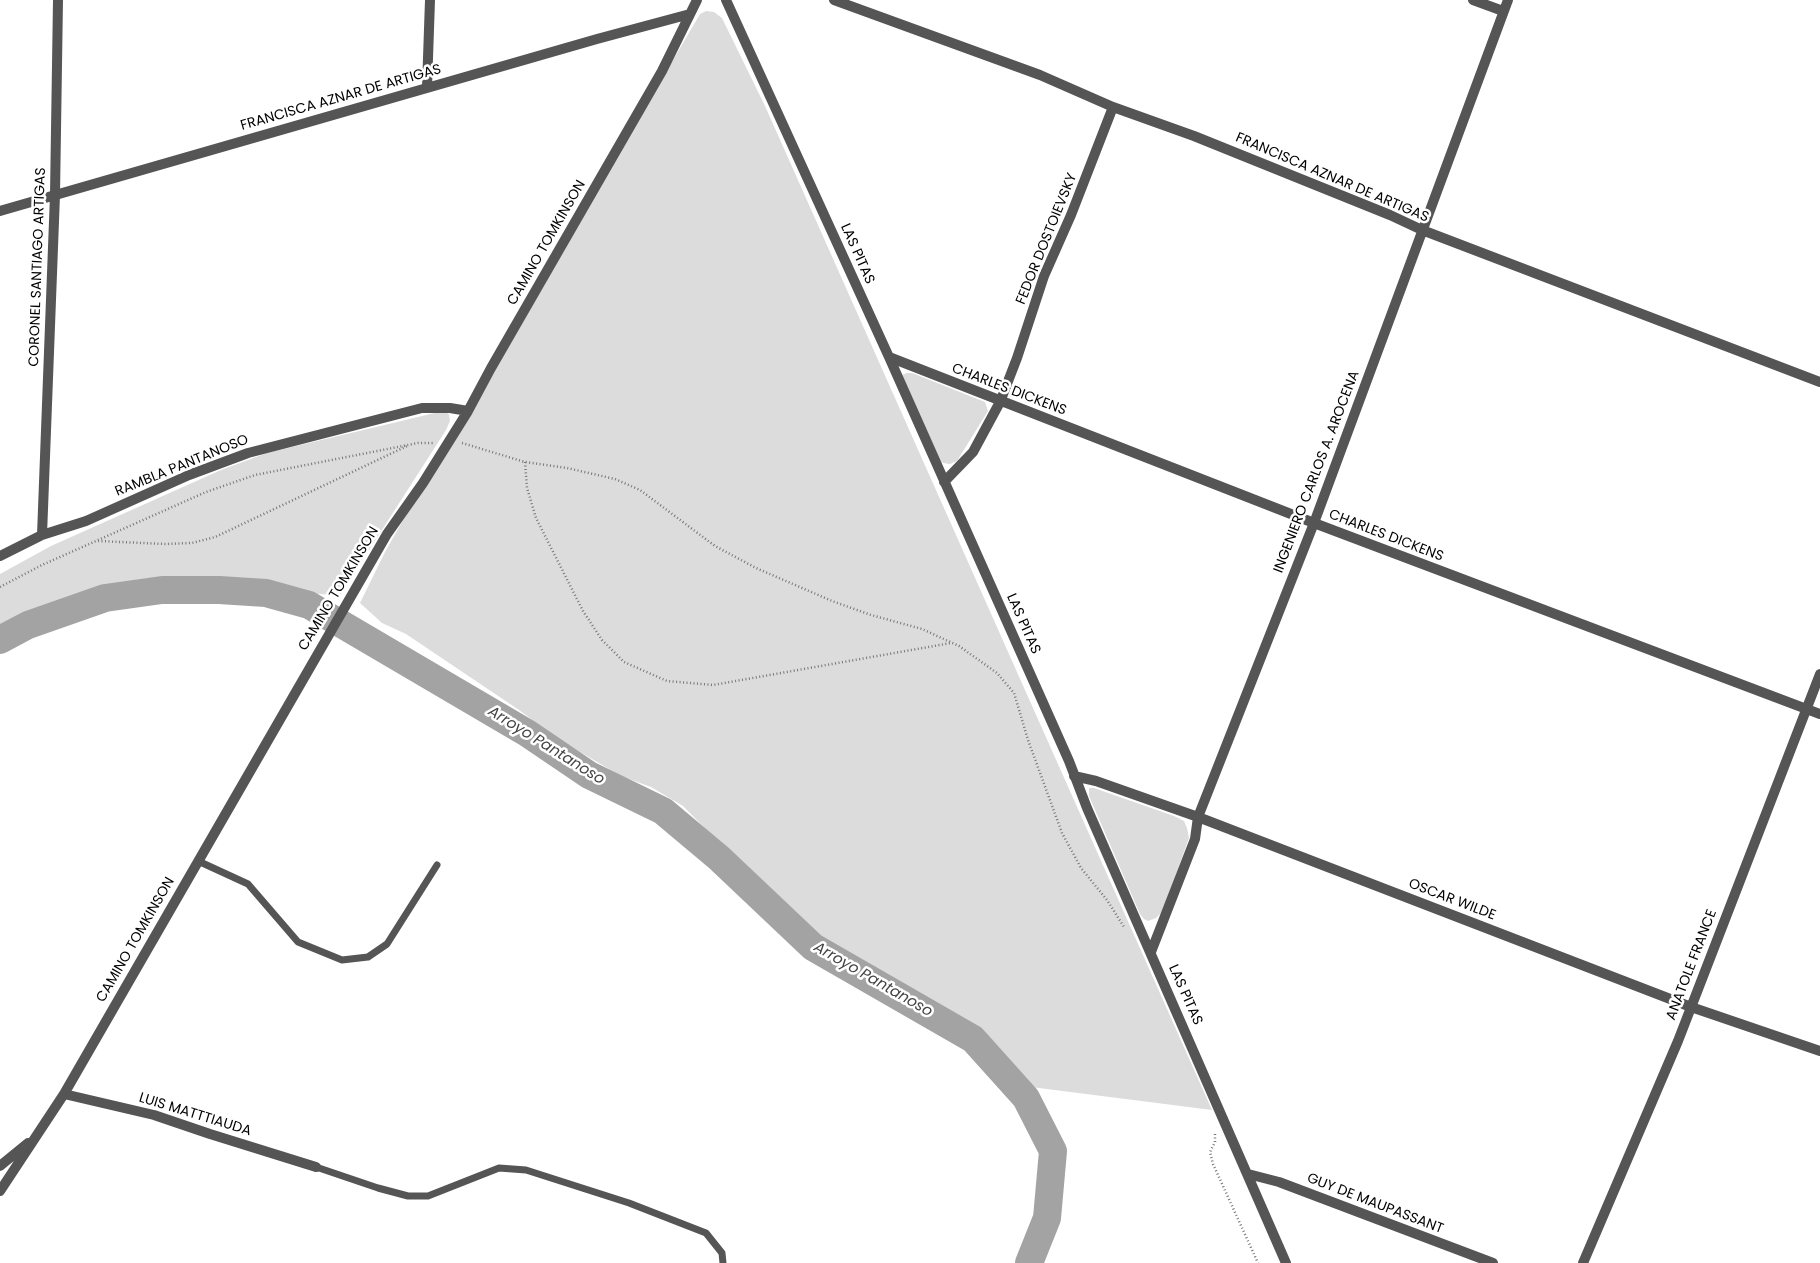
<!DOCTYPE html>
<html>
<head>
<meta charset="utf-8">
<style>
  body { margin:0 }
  canvas { display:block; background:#fff }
</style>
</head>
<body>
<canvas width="1820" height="1263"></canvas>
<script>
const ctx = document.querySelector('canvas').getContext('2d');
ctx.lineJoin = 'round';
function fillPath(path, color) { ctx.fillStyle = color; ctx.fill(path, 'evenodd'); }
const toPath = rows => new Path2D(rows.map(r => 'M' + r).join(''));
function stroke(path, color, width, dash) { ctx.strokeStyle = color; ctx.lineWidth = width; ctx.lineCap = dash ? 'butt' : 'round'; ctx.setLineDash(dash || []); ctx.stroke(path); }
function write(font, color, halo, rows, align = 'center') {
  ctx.font = font + ' Poppins,sans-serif'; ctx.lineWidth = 5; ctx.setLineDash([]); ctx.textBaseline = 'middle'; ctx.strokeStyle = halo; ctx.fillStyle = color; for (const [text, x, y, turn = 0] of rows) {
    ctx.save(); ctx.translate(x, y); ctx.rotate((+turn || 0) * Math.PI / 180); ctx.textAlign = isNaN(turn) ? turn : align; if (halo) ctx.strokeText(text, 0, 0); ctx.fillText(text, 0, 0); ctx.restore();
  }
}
fillPath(toPath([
  [706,11,714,12,722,18,765,106,1212,1110,1031,1087,1003,1060,969,1034,934,1018,906,1001,861,970,815,934,767,891,683,806,651,787,621,776,558,739,519,710,406,634,382,623,360,603,385,552,402,522,700,14],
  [907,373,912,373,985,402,988,411,957,461,950,464,943,463,937,458,902,375],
  [443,411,449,414,450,421,446,430,339,597,331,595,308,593,220,578,173,579,125,584,69,603,0,633,0,574,51,546,221,470,267,453],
  [1089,788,1094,788,1174,816,1184,821,1187,828,1189,838,1162,912,1156,918,1148,921,1144,919,1140,914,1089,796]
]), '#dcdcdc');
stroke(toPath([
  [0,640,28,625,105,598,162,590,219,590,266,593,309,605,527,733,589,775,663,811,719,858,813,947,973,1039,1026,1098,1053,1151,1047,1218,1029,1263]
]), '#a3a3a3', 28);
stroke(toPath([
  [462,443,525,462,567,468,615,479,640,490,715,546,756,568,832,601,871,615,922,629,959,646,997,673,1014,693,1028,740,1062,833,1081,868,1107,900,1124,927],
  [525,462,527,488,536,518,583,611,602,640,624,662,667,681,713,685,951,643],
  [98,541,165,544,192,543,215,537,407,446],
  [0,587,42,565,206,492,255,475,418,443,434,443],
  [1215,1134,1215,1142,1210,1152,1213,1164,1258,1263]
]), '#777', 2.5, [1, 2.5]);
stroke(toPath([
  [198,861,248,884,298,942,342,960,368,957,387,944,437,865],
  [316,1167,378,1188,408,1196,428,1196,499,1168,526,1170,629,1203,706,1233,722,1253,723,1263]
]), '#555', 7);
stroke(toPath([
  [726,0,889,357,1069,761,1087,808,1286,1263],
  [834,0,1040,75,1113,107,1194,136,1390,215,1422,230,1820,382],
  [1473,0,1503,11],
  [427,87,430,0],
  [0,211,597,39,690,14],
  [889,357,1314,523,1820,714],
  [944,482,973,452,1000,402,1017,358,1044,276,1071,215,1113,107],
  [42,535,55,195,58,0],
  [0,556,42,535,86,521,189,475,248,453,422,408,450,408,468,411],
  [1074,776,1096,781,1198,817,1691,1007,1820,1051],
  [1151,952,1195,839,1198,817,1314,523,1508,0],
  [64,1094,154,1115,210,1134,316,1167],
  [0,1166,28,1143],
  [1248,1174,1279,1182,1493,1263],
  [0,1191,64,1094,387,534,423,483,468,411,491,368,662,71,697,0],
  [1583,1263,1678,1041,1820,674]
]), '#555', 10);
write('14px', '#000', '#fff', [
  ["FRANCISCA AZNAR DE ARTIGAS",341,98,-16],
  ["FRANCISCA AZNAR DE ARTIGAS",1332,178,23],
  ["FEDOR DOSTOIEVSKY",1047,239,-68],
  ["CAMINO TOMKINSON",547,243,-60],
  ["LAS PITAS",857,254,66],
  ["CORONEL SANTIAGO ARTIGAS",38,267,-88],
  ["CHARLES DICKENS",1009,390,21],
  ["RAMBLA PANTANOSO",182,466,-22],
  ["INGENIERO CARLOS A. AROCENA",1317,472,-69],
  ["CHARLES DICKENS",1386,536,21],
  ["CAMINO TOMKINSON",339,589,-59],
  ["LAS PITAS",1023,624,66],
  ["OSCAR WILDE",1452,900,21],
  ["CAMINO TOMKINSON",136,940,-60],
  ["ANATOLE FRANCE",1692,965,-69],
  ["LAS PITAS",1185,995,66],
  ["LUIS MATTTIAUDA",195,1115,17],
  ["GUY DE MAUPASSANT",1375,1204,21]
]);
write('italic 15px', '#444', '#fff', [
  ["Arroyo Pantanoso",546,746,32],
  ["Arroyo Pantanoso",873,980,30]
]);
</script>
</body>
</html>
